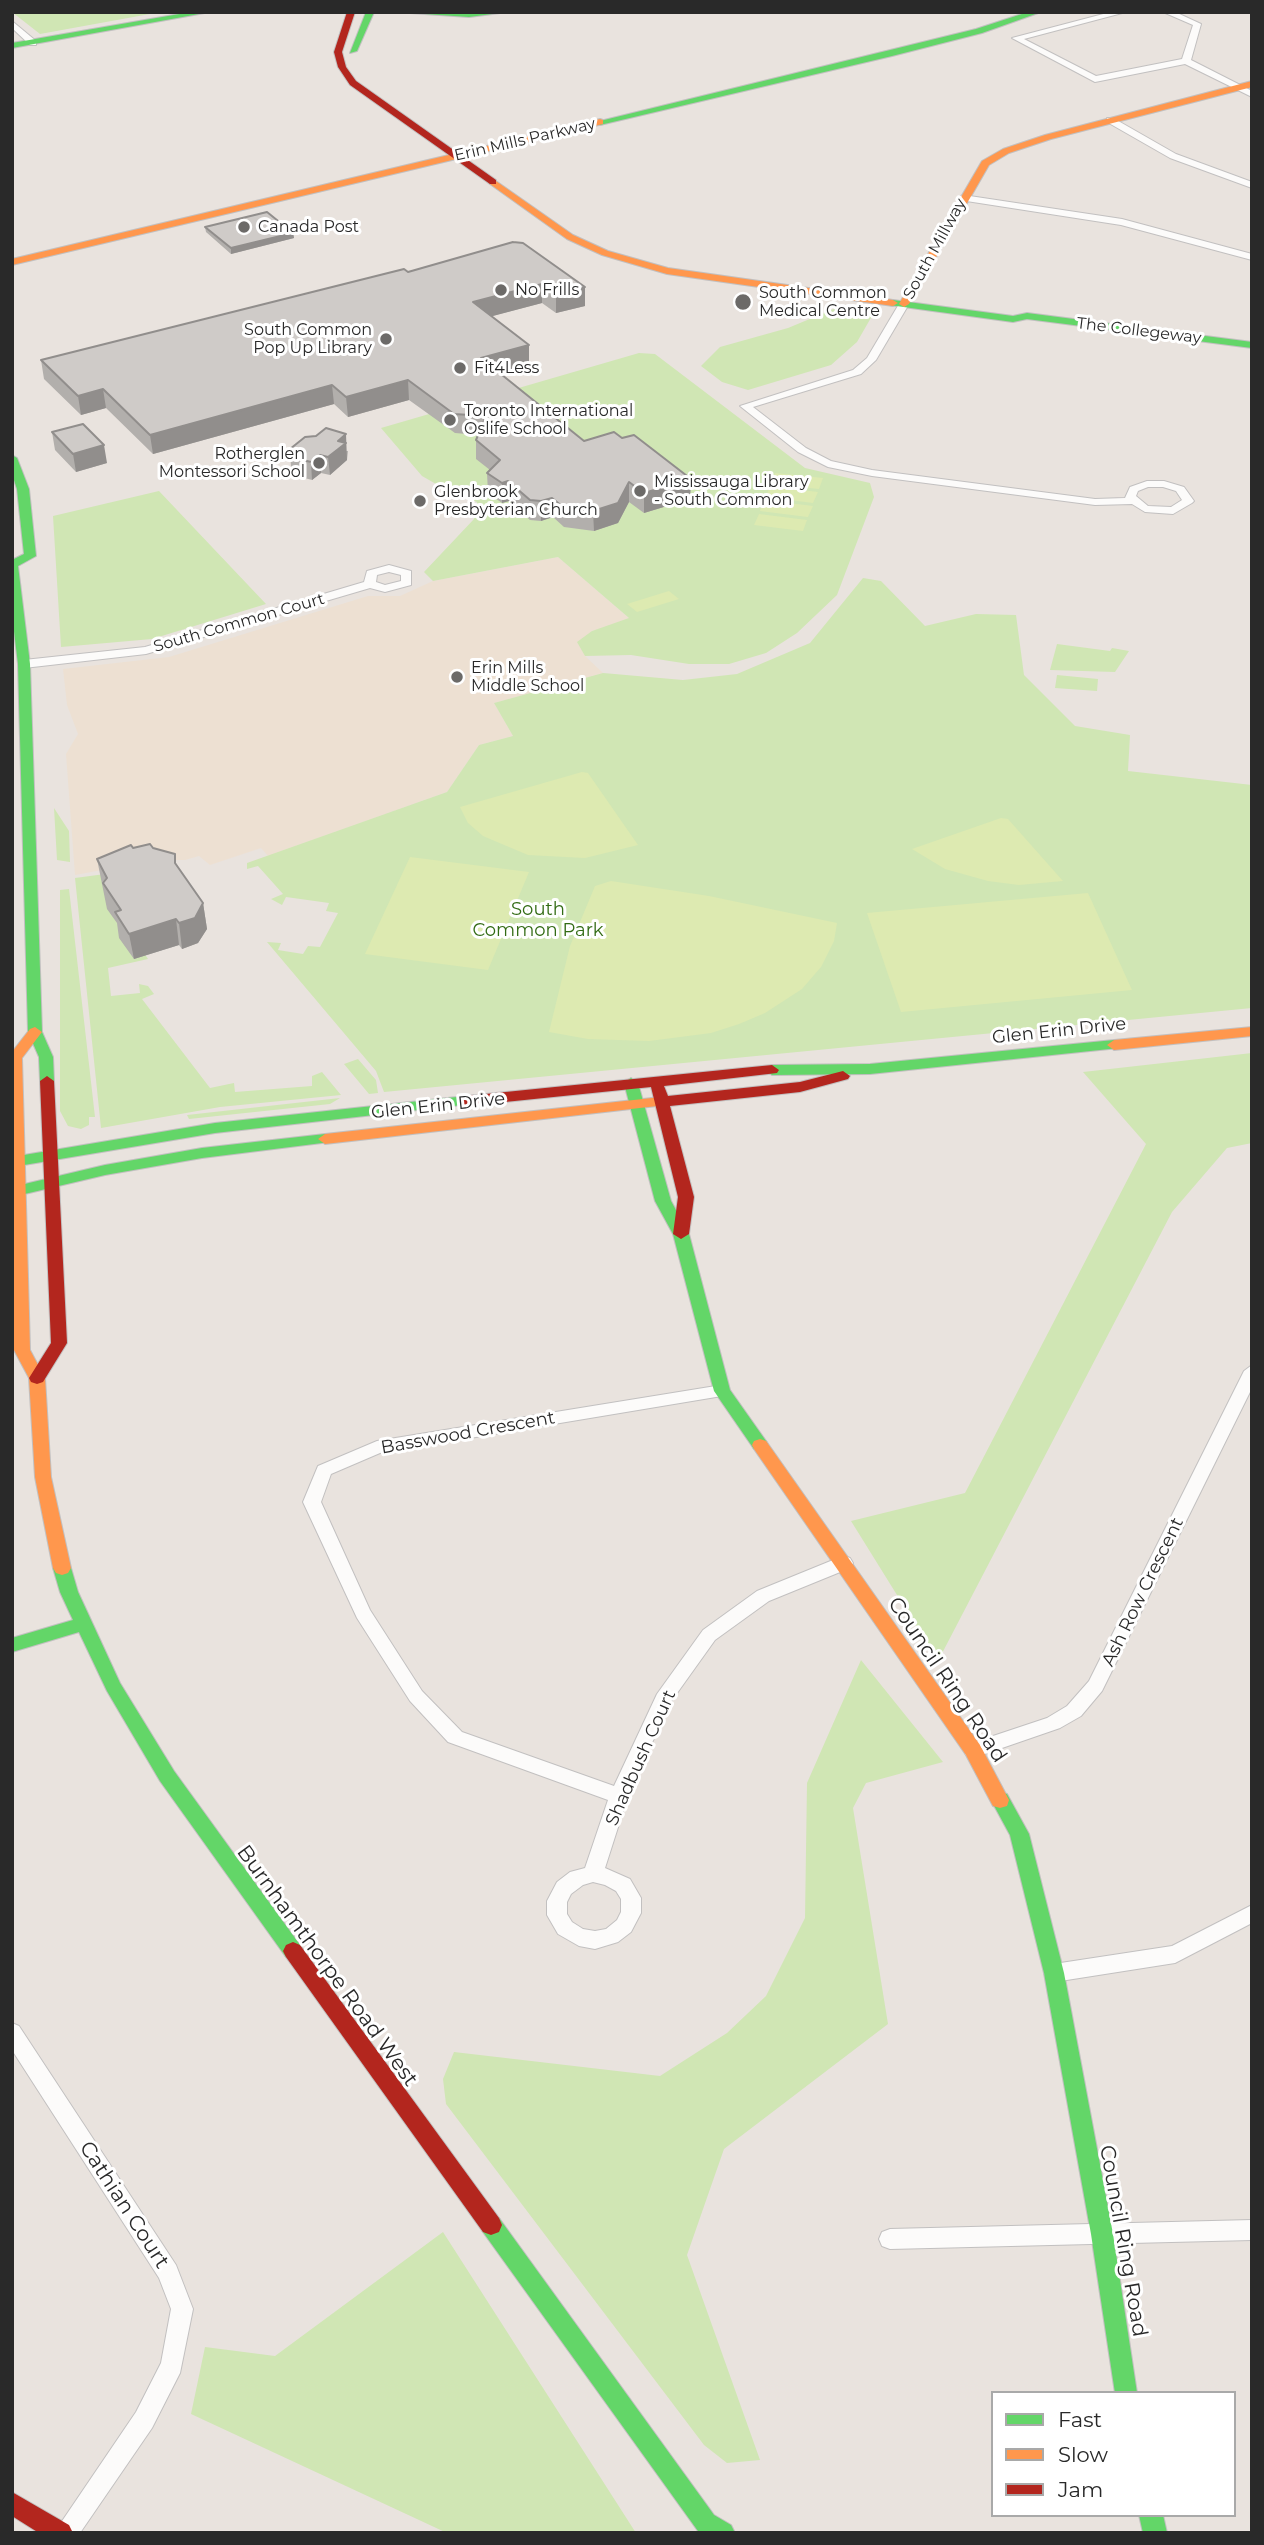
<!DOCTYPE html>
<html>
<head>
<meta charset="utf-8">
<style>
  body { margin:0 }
  #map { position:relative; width:1264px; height:2545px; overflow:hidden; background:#e9e3de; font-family:Montserrat,sans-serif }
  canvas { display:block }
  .frame { position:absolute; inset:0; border:14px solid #292929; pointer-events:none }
  .legend { position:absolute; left:991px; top:2391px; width:245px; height:126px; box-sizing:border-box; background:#fff; border:2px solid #a9a9a9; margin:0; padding:9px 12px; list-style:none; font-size:21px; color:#292929 }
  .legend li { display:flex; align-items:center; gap:14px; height:35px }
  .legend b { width:35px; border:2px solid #a9a9a9 }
</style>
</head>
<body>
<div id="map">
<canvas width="1264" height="2545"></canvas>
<div class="frame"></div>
<ul class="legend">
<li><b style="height:9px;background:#63d668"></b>Fast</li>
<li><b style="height:9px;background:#ff974d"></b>Slow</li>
<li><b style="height:9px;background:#b3261e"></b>Jam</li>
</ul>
</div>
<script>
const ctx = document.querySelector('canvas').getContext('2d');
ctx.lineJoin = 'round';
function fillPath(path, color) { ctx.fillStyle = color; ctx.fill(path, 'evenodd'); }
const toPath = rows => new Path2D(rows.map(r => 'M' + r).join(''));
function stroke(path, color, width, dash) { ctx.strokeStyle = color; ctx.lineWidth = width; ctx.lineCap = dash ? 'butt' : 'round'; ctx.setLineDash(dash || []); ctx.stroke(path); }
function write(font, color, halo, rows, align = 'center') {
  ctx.font = font + ' Montserrat,sans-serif'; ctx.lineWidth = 6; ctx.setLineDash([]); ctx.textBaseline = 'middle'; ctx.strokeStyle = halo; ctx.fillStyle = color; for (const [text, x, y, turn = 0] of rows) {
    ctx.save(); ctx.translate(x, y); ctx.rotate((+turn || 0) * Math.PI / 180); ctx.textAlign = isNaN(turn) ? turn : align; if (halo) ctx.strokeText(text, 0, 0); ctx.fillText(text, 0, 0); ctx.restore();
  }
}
fillPath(toPath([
  [558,557,630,619,592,631,585,656,603,673,494,703,513,736,479,745,447,792,268,856,261,848,210,865,199,856,185,860,155,860,75,875,66,754,78,734,67,705,63,669,169,657,368,596,400,596,433,581]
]), '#ede0d2');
fillPath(toPath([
  [12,12,161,12,40,34],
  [856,305,866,308,872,316,857,342,831,365,748,390,722,382,701,366,720,347,788,328,841,306],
  [639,353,655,354,805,468,870,483,874,497,837,595,797,633,766,653,729,664,689,664,631,655,585,656,577,642,592,631,629,618,558,557,433,581,424,572,474,519,477,502,450,492,422,476,381,428],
  [159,491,266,604,152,639,61,647,53,516],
  [863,578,881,581,925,626,976,614,1016,615,1024,675,1075,726,1130,735,1128,771,1252,785,1252,1008,384,1092,376,1071,267,942,281,943,278,950,303,954,308,946,320,947,338,913,326,911,329,903,286,897,282,905,271,899,283,894,258,866,247,869,247,863,447,792,479,745,513,736,494,703,603,673,683,680,737,674,810,643],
  [1057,644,1110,651,1112,648,1129,651,1115,672,1050,670],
  [1057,675,1098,679,1097,691,1055,688],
  [54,808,69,831,70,862,57,860],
  [105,874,107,892,105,894,148,959,108,968,111,996,140,993,139,984,148,986,154,994,142,999,210,1088,234,1083,235,1092,312,1086,312,1076,322,1072,341,1095,220,1107,101,1128,75,878],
  [69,889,95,1117,89,1117,89,1125,81,1129,68,1126,60,1111,60,890],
  [1252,1053,1252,1143,1227,1148,1172,1212,938,1661,851,1521,965,1493,1146,1144,1083,1072],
  [358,1059,376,1080,378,1093,369,1094,344,1064],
  [340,1098,330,1104,189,1119,187,1115],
  [861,1660,943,1762,866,1783,853,1808,888,2024,724,2149,687,2255,760,2460,727,2463,704,2445,446,2104,443,2079,454,2052,660,2076,727,2033,766,1996,805,1918,807,1783],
  [443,2232,636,2533,447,2533,191,2414,205,2347,275,2356]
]), '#d0e6b4');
fillPath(toPath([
  [775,473,823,478,819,489,771,484],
  [770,486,818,492,813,503,766,497],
  [764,500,813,506,808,517,760,511],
  [759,514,807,520,803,531,754,525],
  [669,591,679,599,637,612,627,604],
  [582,772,588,773,638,845,585,858,528,855,483,836,468,823,460,807],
  [1001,818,1008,819,1063,881,1019,885,988,881,945,869,912,849],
  [410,857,529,872,488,970,365,954],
  [611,881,709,896,837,923,834,941,821,967,802,989,765,1013,739,1024,711,1033,649,1041,588,1039,549,1032,570,946,595,886],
  [1088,893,1132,990,901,1012,867,913]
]), '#ddeab1');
const street = toPath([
  [1111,12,1126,12,1024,39,1096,76,1182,59,1193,25,1163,12,1175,12,1201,24,1191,60,1252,91,1252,97,1185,64,1095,82,1012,38,1111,12],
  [12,21,36,41,36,45,30,45,12,28,12,21],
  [1107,118,1113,118,1176,154,1252,182,1252,188,1170,158,1107,122,1107,118],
  [963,195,1122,219,1252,254,1252,260,1121,225,960,200,958,198,963,195],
  [904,301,909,304,876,360,861,374,753,407,806,448,831,461,872,470,1095,499,1125,498,1130,487,1147,481,1164,481,1184,487,1194,501,1192,503,1173,514,1145,512,1132,504,1095,505,872,476,828,467,798,452,740,406,853,370,867,358,899,304,904,301],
  [1148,487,1163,487,1176,491,1182,500,1171,507,1148,506,1136,496,1138,491,1148,487],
  [389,565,411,571,411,585,385,592,370,588,146,654,24,668,18,664,24,660,145,647,364,582,367,571,389,565],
  [389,572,401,575,401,581,385,585,376,582,377,575,389,572],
  [1252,1365,1252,1388,1102,1691,1081,1716,1060,1728,973,1758,966,1755,964,1750,966,1745,1047,1718,1067,1706,1089,1681,1244,1371,1252,1365],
  [722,1385,728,1387,730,1391,728,1395,380,1453,331,1474,321,1502,370,1610,422,1691,462,1732,614,1786,657,1694,703,1630,757,1591,838,1558,844,1556,850,1558,853,1563,850,1568,769,1601,715,1640,670,1703,628,1796,605,1868,630,1879,641,1898,641,1913,631,1932,618,1942,595,1949,579,1946,558,1934,547,1915,547,1901,557,1882,570,1872,585,1868,608,1800,448,1742,410,1701,357,1618,303,1502,318,1466,377,1441,722,1385],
  [593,1882,605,1885,616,1891,621,1899,621,1912,617,1920,606,1929,595,1931,583,1929,572,1922,567,1914,567,1902,571,1894,583,1885,593,1882],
  [1252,1905,1252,1923,1175,1963,1054,1982,1047,1979,1044,1973,1047,1967,1054,1964,1172,1946,1252,1905],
  [12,2023,19,2026,176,2265,193,2309,180,2373,152,2428,80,2533,54,2533,136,2412,161,2363,171,2309,159,2278,12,2050,12,2023],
  [1252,2220,1252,2240,890,2249,882,2246,879,2239,882,2232,890,2229,1252,2220]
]);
const fast = toPath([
  [191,12,210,12,12,48,12,43,191,12],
  [366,12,374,12,357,51,350,53,366,12],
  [395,12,469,13,508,12,469,17,395,12],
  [1028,12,1041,12,982,33,892,56,600,125,596,122,976,29,1028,12],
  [893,300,1013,316,1027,313,1252,342,1252,348,1027,319,1013,322,889,305,889,301,893,300],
  [12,455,17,458,29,489,36,556,18,566,30,664,42,1032,53,1057,54,1081,47,1086,40,1081,39,1057,28,1032,18,664,12,615,12,560,24,554,17,489,12,474,12,455],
  [1114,1040,1119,1042,1121,1045,1119,1048,870,1074,772,1075,765,1070,772,1065,870,1064,1114,1040],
  [631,1078,638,1083,671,1201,689,1234,730,1390,766,1441,768,1445,766,1449,754,1449,714,1391,673,1234,655,1201,624,1083,631,1078],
  [466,1096,471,1098,473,1101,471,1104,215,1133,12,1167,12,1157,215,1123,466,1096],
  [325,1134,332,1139,330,1142,202,1158,105,1175,12,1197,12,1187,105,1165,202,1148,325,1134],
  [62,1561,68,1563,71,1568,78,1592,120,1683,174,1771,300,1945,303,1951,300,1957,293,1960,286,1957,160,1781,107,1691,79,1632,12,1652,12,1638,73,1620,60,1592,53,1568,56,1563,62,1561],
  [1000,1792,1007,1794,1029,1834,1064,1973,1113,2234,1137,2393,1115,2393,1091,2234,1044,1973,1010,1835,991,1800,993,1794,1000,1792],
  [491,2215,499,2218,714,2515,731,2525,735,2533,698,2531,483,2232,480,2225,483,2218,491,2215],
  [1139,2515,1163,2515,1167,2533,1143,2533,1139,2515]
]);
const slow = toPath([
  [1252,81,1252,87,1051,139,1009,153,989,165,909,304,904,307,899,304,982,161,1003,149,1045,135,1252,81],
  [600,119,603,120,603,124,12,265,12,259,600,119],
  [493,179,573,235,608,251,668,268,893,300,898,303,893,306,667,274,602,255,567,239,490,184,488,182,493,179],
  [35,1027,42,1032,22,1058,30,1350,45,1378,51,1477,71,1568,68,1573,62,1575,56,1573,53,1568,35,1477,29,1378,14,1350,12,1052,30,1029,35,1027],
  [1252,1027,1252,1036,1114,1050,1107,1045,1114,1040,1252,1027],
  [661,1097,668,1102,666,1105,325,1144,318,1139,325,1134,661,1097],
  [760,1439,766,1441,980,1745,1009,1800,1007,1806,1000,1808,993,1806,966,1755,754,1449,752,1445,754,1441,760,1439]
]);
const jam = toPath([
  [347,12,355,12,342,52,346,67,356,81,496,180,496,184,490,184,350,85,338,67,334,52,347,12],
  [772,1065,779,1070,777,1073,664,1086,668,1096,800,1082,843,1071,850,1076,848,1079,800,1092,670,1106,694,1197,689,1234,681,1239,673,1234,678,1197,651,1087,466,1106,459,1101,466,1096,772,1065],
  [47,1076,54,1081,67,1343,43,1382,37,1384,31,1382,29,1378,51,1343,40,1081,47,1076],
  [293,1942,300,1945,499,2218,502,2225,499,2232,491,2235,483,2232,286,1957,283,1951,286,1945,293,1942],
  [12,2492,69,2525,73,2533,39,2533,12,2516,12,2492]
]);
stroke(street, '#c2c0c0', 2);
stroke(fast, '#c2c0c0', 2);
stroke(slow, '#c2c0c0', 2);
stroke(jam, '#c2c0c0', 2);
fillPath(street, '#fcfbfa');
fillPath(fast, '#63d668');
fillPath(slow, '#ff974d');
fillPath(jam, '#b3261e');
fillPath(toPath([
  [205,227,293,233,294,238,231,254,206,232],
  [513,242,585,306,556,313,542,303,492,316,529,345,529,364,499,372,584,441,622,438,691,479,690,499,644,513,629,502,618,523,594,531,564,527,553,517,541,521,530,520,509,501,502,503,488,493,487,473,490,470,476,459,476,440,478,435,455,433,409,400,348,417,334,404,153,454,106,408,81,415,44,379,41,360,408,272],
  [52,432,107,463,76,472,55,450],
  [290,449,348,451,347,460,330,475,321,473,312,480,297,476,291,467],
  [133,848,153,848,176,865,203,903,207,929,198,943,182,949,179,945,134,959,119,938,117,923,107,909,97,859]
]), '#b2afac');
fillPath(toPath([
  [293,233,294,238,231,254,231,248],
  [542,284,542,303,474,321,473,302],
  [585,287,585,306,556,313,556,295],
  [529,345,529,364,482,377,481,358],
  [408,380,409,400,348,417,346,397],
  [332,385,334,404,153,454,150,435],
  [103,389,106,408,81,415,78,396],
  [346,434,347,460,330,475,328,457,338,441],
  [104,445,107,463,76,472,73,454],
  [320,455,321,473,312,480,311,462],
  [691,479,690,499,644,513,644,493],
  [508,481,509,501,502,503,502,483],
  [629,482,629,502,618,523,594,531,593,511],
  [552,498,553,517,541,521,541,501],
  [203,903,207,929,198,943,182,949,179,923],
  [176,919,179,945,134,959,129,934]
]), '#918e8c');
const building = toPath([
  [267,212,293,233,231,248,205,227,267,212],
  [513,242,523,243,585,287,556,295,542,284,473,302,529,345,481,358,584,441,614,432,622,438,634,435,691,479,644,493,629,482,618,503,593,511,563,507,552,498,541,501,530,500,508,481,502,483,487,473,500,460,476,440,486,416,454,414,408,380,346,397,332,385,150,435,103,389,78,396,41,360,404,269,408,272,513,242],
  [83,424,104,445,73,454,52,432,83,424],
  [326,428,346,434,338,441,346,443,328,457,320,455,311,462,295,458,290,449,305,437,316,436,326,428],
  [150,844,153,848,175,854,175,863,203,903,195,918,179,923,176,919,129,934,115,912,121,910,103,883,107,878,97,859,131,845,133,848,150,844]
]);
fillPath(building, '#cfcbc8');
stroke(building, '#918e8c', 2);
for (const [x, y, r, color] of [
  [244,227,7,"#6c6a68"],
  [501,290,7,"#6c6a68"],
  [743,302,9,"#6c6a68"],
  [386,339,7,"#6c6a68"],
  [460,368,7,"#6c6a68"],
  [450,420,7,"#6c6a68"],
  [319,463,7,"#6c6a68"],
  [640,491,7,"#6c6a68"],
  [420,501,7,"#6c6a68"],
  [457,677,7,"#6c6a68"]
]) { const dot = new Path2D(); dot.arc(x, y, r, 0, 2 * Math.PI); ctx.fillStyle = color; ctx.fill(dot); stroke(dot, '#fff', 2.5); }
write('16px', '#292929', '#fff', [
  ["Erin Mills Parkway",525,140,-13],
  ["South Millway",935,249,-61],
  ["The Collegeway",1139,331,7],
  ["South Common Court",239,623,-16]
]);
write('16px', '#292929', '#fff', [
  ["Canada Post",258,227],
  ["No Frills",515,290],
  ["South Common",759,293],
  ["Medical Centre",759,311],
  ["South Common",372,330,"right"],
  ["Pop Up Library",372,348,"right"],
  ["Fit4Less",474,368],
  ["Toronto International",464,411],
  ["Oslife School",464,429],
  ["Rotherglen",305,454,"right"],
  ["Montessori School",305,472,"right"],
  ["Mississauga Library",654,482],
  ["- South Common",654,500],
  ["Glenbrook",434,492],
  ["Presbyterian Church",434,510],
  ["Erin Mills",471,668],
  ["Middle School",471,686]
], 'left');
write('18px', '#326b14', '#fff', [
  ["South",538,910],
  ["Common Park",538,931]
]);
write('18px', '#292929', '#fff', [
  ["Glen Erin Drive",1059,1031,-6],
  ["Glen Erin Drive",438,1106,-6],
  ["Basswood Crescent",468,1433,-10],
  ["Ash Row Crescent",1143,1592,-64],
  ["Shadbush Court",641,1758,-66]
]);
write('21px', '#292929', '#fff', [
  ["Council Ring Road",947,1680,56],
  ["Burnhamthorpe Road West",327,1966,54],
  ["Cathian Court",124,2205,57],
  ["Council Ring Road",1123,2241,80]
]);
</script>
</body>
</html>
